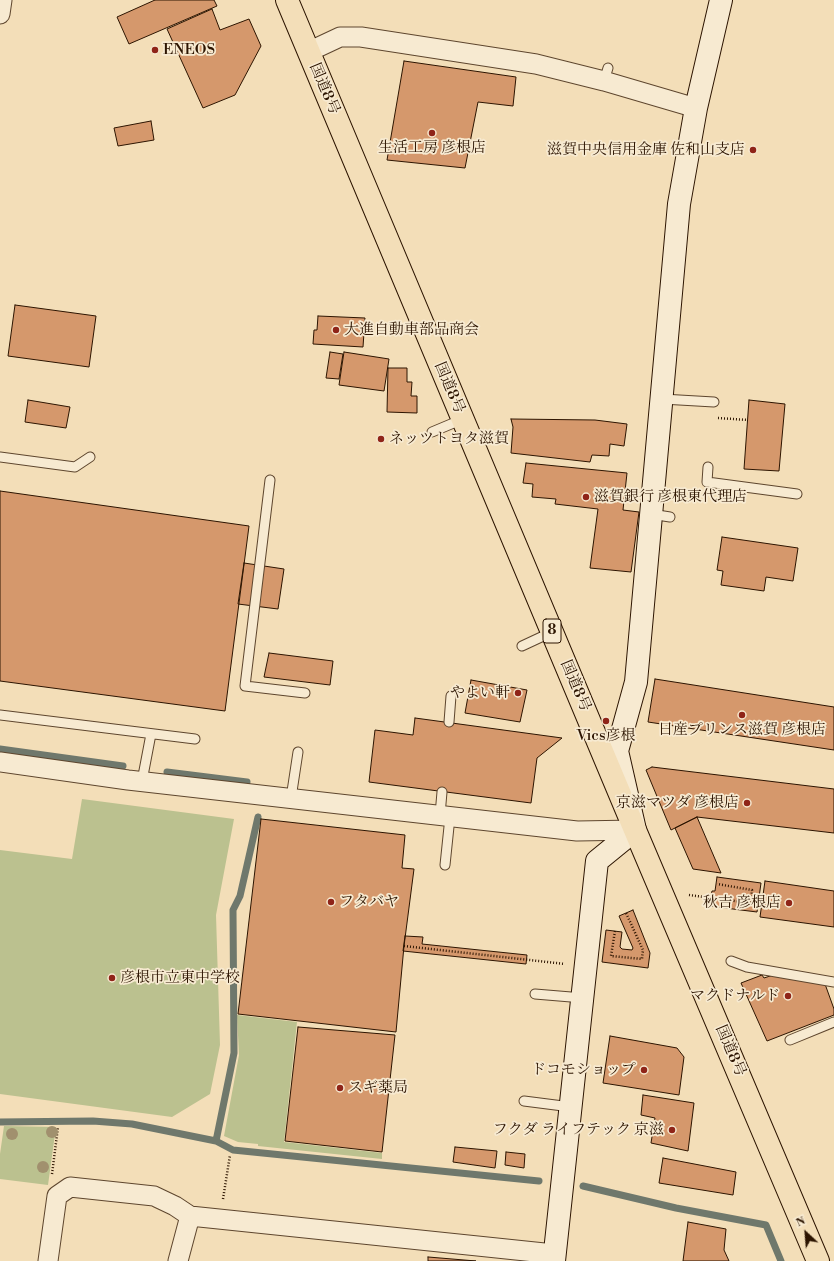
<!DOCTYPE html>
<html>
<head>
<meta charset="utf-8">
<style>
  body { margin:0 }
  #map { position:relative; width:834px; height:1261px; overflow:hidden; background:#f3deb8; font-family:"Libre Bodoni",serif }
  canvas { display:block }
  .north { position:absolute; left:786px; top:1213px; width:40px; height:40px; -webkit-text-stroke:3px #f7ead1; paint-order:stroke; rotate:334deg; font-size:11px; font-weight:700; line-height:16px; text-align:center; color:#2c1400 }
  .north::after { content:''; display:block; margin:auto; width:14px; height:18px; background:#2c1400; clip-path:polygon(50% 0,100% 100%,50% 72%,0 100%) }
</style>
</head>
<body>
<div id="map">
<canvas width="834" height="1261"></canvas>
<div class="north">N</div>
</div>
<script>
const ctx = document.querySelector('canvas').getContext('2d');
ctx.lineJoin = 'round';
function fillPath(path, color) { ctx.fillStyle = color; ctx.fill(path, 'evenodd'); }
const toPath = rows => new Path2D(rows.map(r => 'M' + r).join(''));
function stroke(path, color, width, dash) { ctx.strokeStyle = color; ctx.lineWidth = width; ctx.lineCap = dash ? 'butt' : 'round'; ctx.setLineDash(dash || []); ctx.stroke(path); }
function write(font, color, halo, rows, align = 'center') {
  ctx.font = font + ' "Libre Bodoni","Noto Serif JP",serif'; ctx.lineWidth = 3.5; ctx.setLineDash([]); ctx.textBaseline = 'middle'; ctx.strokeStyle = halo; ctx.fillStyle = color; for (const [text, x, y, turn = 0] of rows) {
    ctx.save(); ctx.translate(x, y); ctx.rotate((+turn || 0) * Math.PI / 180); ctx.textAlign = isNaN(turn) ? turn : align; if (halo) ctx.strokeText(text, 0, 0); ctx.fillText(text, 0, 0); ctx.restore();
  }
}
fillPath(toPath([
  [82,799,234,819,216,915,220,1045,210,1094,172,1117,0,1094,0,850,72,859],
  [237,1015,297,1022,284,1142,382,1153,382,1159,258,1146,258,1144,238,1142,224,1136,239,1055],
  [4,1126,56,1127,48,1185,0,1179,0,1154]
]), '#bbc18f');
stroke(toPath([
  [0,749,123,766],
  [167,772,247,782],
  [0,1122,93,1121,132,1124,216,1141,233,1150,539,1181],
  [216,1141,234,1053,233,910,240,896,258,817],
  [583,1186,676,1208,766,1225,781,1261]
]), '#6f786c', 7);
const building = toPath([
  [155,0,214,0,217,6,129,44,117,17,155,0],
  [212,9,220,30,249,19,261,46,235,95,203,108,167,29,212,9],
  [404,61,516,77,513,106,478,102,465,168,387,160,404,61],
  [151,121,154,140,118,146,114,128,151,121],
  [15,305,96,316,89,367,8,356,15,305],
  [318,316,365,318,363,347,313,344,314,330,317,330,318,316],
  [330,352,343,354,339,379,326,378,330,352],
  [344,352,389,359,384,391,339,385,344,352],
  [388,368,407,368,407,382,412,382,411,396,417,396,417,413,387,412,388,368],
  [28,400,70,407,66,428,25,422,28,400],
  [749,400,785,404,779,471,744,469,749,400],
  [511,419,595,420,627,424,624,446,610,444,609,456,592,455,590,462,511,453,513,427,511,419],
  [526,463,627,473,623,510,639,512,631,572,590,568,598,509,555,504,556,499,532,497,533,484,523,483,526,463],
  [0,491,249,526,225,711,0,681,0,491],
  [722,537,798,548,793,581,766,577,764,591,721,585,723,571,717,570,722,537],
  [244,563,284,569,278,609,238,604,244,563],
  [269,653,333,661,330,685,264,677,269,653],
  [655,679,834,707,834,750,648,722,655,679],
  [471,680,527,690,520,722,465,713,471,680],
  [415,718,562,738,537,758,531,803,369,782,375,730,413,735,415,718],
  [652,767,834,789,834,833,697,817,671,830,646,770,652,767],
  [697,817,721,873,693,869,675,828,697,817],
  [261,819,405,835,402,868,414,869,404,946,396,1032,238,1014,261,819],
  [717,877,761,883,757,912,709,906,712,891,715,891,717,877],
  [765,881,834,891,834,927,760,917,765,881],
  [633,910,650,953,648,968,602,962,606,930,622,932,620,947,622,949,632,950,633,948,619,916,633,910],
  [405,936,423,937,422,944,527,955,526,964,403,951,405,936],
  [776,974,825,984,834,1009,834,1015,767,1041,741,983,762,975,764,978,776,974],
  [298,1027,395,1035,382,1152,285,1141,298,1027],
  [610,1036,677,1048,684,1057,679,1095,603,1083,610,1036],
  [643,1095,694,1103,688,1151,651,1143,655,1118,641,1115,643,1095],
  [455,1147,497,1151,495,1168,453,1162,455,1147],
  [506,1152,525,1154,524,1168,505,1165,506,1152],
  [663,1158,736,1172,733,1195,659,1183,663,1158],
  [688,1222,726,1229,724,1250,729,1261,683,1261,688,1222],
  [428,1257,476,1261,428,1261,428,1257]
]);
fillPath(building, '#d5986c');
stroke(building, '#2c1400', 1);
const lane = toPath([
  [604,81,608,68],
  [662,399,714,402],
  [432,432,463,419],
  [0,457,75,467,90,457],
  [708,467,707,482,797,494],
  [270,480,245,686,305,693],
  [651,514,670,517],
  [522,646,552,632],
  [0,715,195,739],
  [449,722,451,696],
  [142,781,151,734],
  [291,798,298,752],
  [440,815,442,792],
  [445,865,450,817],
  [731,961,747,967,834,982],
  [535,994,583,998],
  [790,1040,834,1022],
  [524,1101,571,1107]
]);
const street = toPath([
  [0,14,2,0],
  [308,52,340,37,361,37,536,64,604,81,696,108],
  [0,762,128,780,577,831,635,830],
  [48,1261,57,1196,70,1187,154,1196,175,1206,190,1216,554,1254],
  [178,1261,190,1216]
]);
const secondary = toPath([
  [554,1261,597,861,635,830,617,751,636,682,679,204,696,108,721,0]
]);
const highway = toPath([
  [287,0,635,830,818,1261]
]);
stroke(lane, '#5e462e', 11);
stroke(street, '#5e462e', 21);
stroke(secondary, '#2c1400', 24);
stroke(highway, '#2c1400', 24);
stroke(toPath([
  [718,418,748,420],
  [689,895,751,903,752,890,717,884],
  [615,931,611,956,642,959,643,950,626,913],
  [404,946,565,964],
  [52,1174,58,1127],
  [223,1199,230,1155]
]), '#2c1400', 2.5, [1, 2]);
stroke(lane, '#f7ead1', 9);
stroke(street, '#f7ead1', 19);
stroke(secondary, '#f7ead1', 22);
stroke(highway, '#f3deb8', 22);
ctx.fillStyle = '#a1906e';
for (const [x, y] of [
  [52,1132],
  [12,1134],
  [43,1167]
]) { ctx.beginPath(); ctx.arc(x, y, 6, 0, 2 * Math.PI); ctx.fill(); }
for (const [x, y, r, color] of [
  [155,50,4,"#8f2418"],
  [432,133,4,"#8f2418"],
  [753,150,4,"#8f2418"],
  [336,330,4,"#8f2418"],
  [381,439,4,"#8f2418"],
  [586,497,4,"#8f2418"],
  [518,693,4,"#8f2418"],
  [742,715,4,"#8f2418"],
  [606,721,4,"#8f2418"],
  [747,803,4,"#8f2418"],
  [331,902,4,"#8f2418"],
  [789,903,4,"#8f2418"],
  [112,978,4,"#8f2418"],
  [788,996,4,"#8f2418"],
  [644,1070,4,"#8f2418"],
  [340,1088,4,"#8f2418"],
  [672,1130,4,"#8f2418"]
]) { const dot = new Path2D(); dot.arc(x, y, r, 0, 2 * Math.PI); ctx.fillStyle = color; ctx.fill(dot); stroke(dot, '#f7ead1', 1.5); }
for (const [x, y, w] of [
  [552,631,18]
]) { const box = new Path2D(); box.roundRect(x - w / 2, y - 12, w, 24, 3); ctx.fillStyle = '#f7ead1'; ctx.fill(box); stroke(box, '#2c1400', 1); }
write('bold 14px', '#2c1400', null, [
  ["8",552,631]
]);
write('15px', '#2c1400', '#f7ead1', [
  ["ENEOS",163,50],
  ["生活工房 彦根店",432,148,"center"],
  ["滋賀中央信用金庫 佐和山支店",745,150,"right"],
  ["大進自動車部品商会",344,330],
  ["ネッツトヨタ滋賀",389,439],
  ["滋賀銀行 彦根東代理店",594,497],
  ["やよい軒",510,693,"right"],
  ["日産プリンス滋賀 彦根店",742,730,"center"],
  ["Vics彦根",606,736,"center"],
  ["京滋マツダ 彦根店",739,803,"right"],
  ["フタバヤ",339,902],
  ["秋吉 彦根店",781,903,"right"],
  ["彦根市立東中学校",120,978],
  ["マクドナルド",780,996,"right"],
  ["ドコモショップ",636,1070,"right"],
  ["スギ薬局",348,1088],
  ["フクダ ライフテック 京滋",664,1130,"right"]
], 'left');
write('15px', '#2c1400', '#f7ead1', [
  ["国道8号",324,89,67],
  ["国道8号",449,388,67],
  ["国道8号",575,686,67],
  ["国道8号",730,1051,67]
]);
</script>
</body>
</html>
